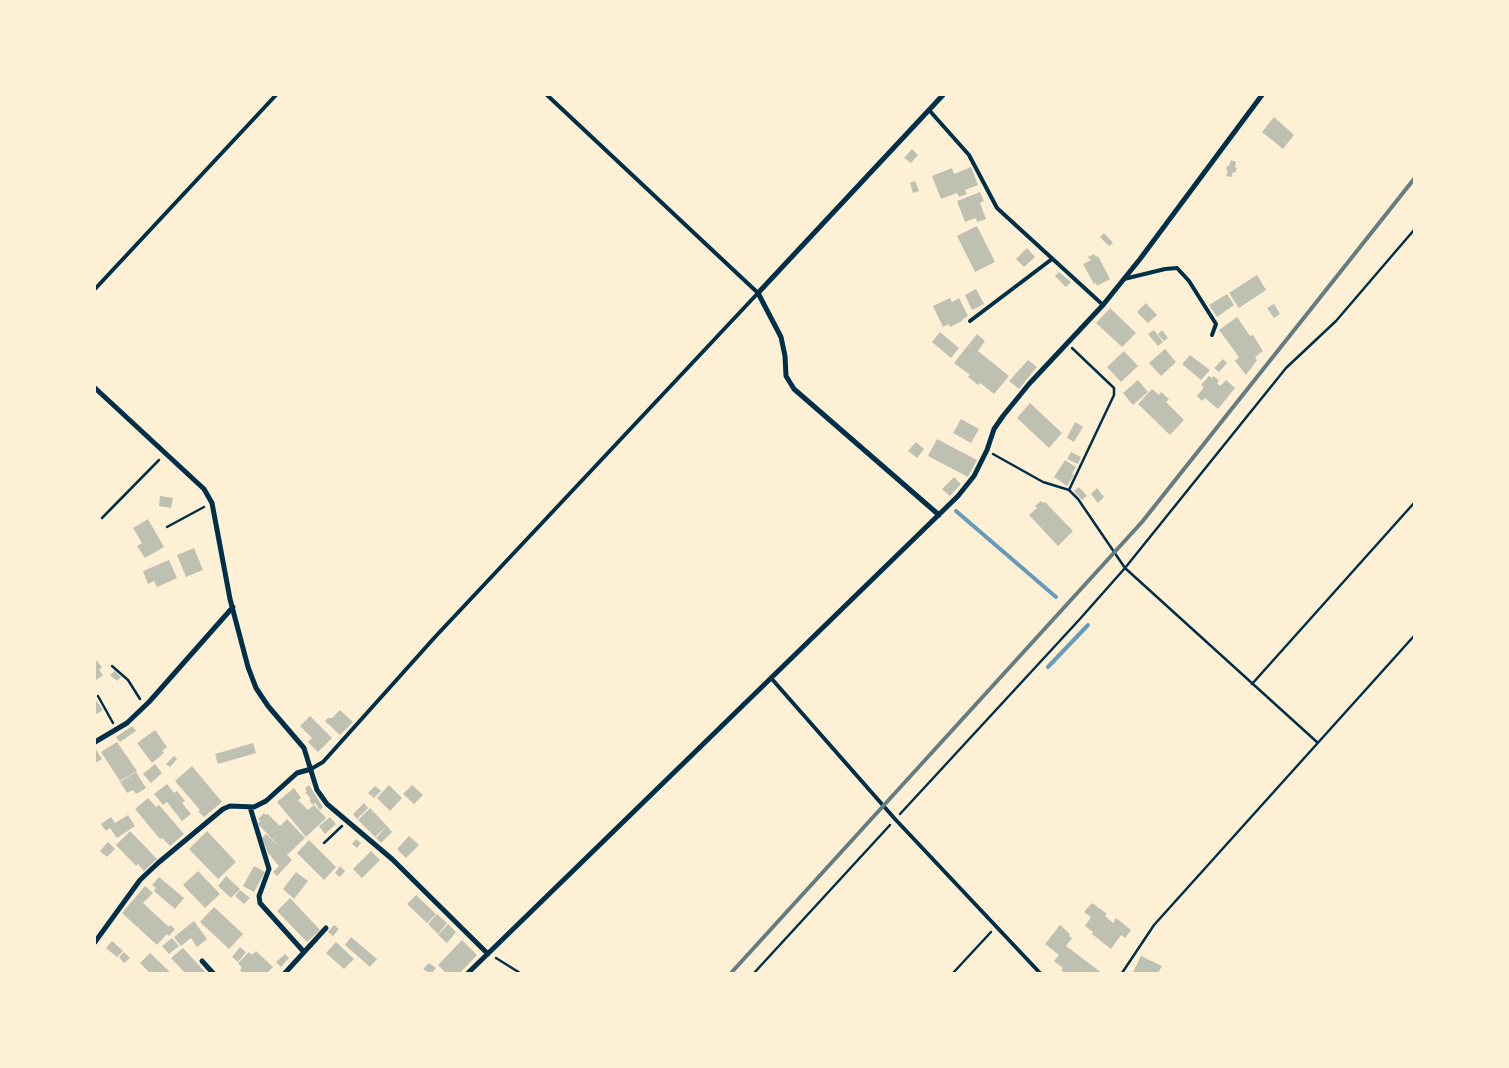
<!DOCTYPE html>
<html>
<head>
<meta charset="utf-8">
<style>
  body { margin:0 }
  #map { position:relative; width:1509px; height:1068px; overflow:hidden; background:#fdf0d5; font-family:"Fira Sans",sans-serif }
  canvas { display:block }
  .frame { position:absolute; inset:0; border:96px solid #fdf0d5; pointer-events:none }
</style>
</head>
<body>
<div id="map">
<canvas width="1509" height="1068"></canvas>
<div class="frame"></div>
</div>
<script>
const ctx = document.querySelector('canvas').getContext('2d');
ctx.lineJoin = 'round';
const toPath = rows => new Path2D(rows.map(r => 'M' + r).join(''));
function stroke(path, color, width, dash) { ctx.strokeStyle = color; ctx.lineWidth = width; ctx.lineCap = dash ? 'butt' : 'round'; ctx.setLineDash(dash || []); ctx.stroke(path); }
function fillPath(path, color) { ctx.fillStyle = color; ctx.fill(path, 'evenodd'); }
stroke(toPath([
  [956,511,1056,597],
  [1048,667,1088,625]
]), '#669bbc', 4);
fillPath(toPath([
  [1274,117,1294,135,1283,149,1262,132],
  [912,149,918,155,911,163,904,158],
  [1231,160,1236,162,1235,167,1237,168,1235,173,1233,172,1231,177,1226,176,1228,171,1226,170,1227,166,1229,166],
  [971,167,978,185,965,190,967,194,959,197,957,193,941,199,932,176,952,168,954,174],
  [915,181,919,191,913,193,910,183],
  [980,192,984,201,980,203,986,219,977,222,976,218,965,222,957,201],
  [977,226,995,262,975,272,957,236],
  [1104,233,1113,243,1109,246,1100,237],
  [1027,248,1035,257,1024,267,1016,259],
  [1094,254,1096,257,1098,256,1110,279,1097,286,1096,283,1094,284,1083,264,1091,260,1088,257],
  [1059,272,1071,282,1066,287,1055,276],
  [1257,275,1266,290,1239,308,1229,293],
  [976,289,984,304,972,310,965,295],
  [1227,294,1234,305,1217,317,1209,305],
  [950,298,952,302,959,298,968,316,962,320,962,321,950,327,949,324,943,327,933,306],
  [1146,303,1157,315,1148,323,1137,312],
  [1274,304,1280,314,1274,318,1267,308],
  [1110,308,1136,333,1122,347,1096,323],
  [1237,317,1250,336,1253,335,1263,351,1255,357,1257,360,1246,375,1235,361,1239,357,1219,330],
  [1154,330,1163,342,1158,346,1148,334],
  [1162,330,1168,338,1164,341,1158,334],
  [940,332,959,348,951,358,932,342],
  [977,334,985,341,978,351,1009,376,994,394,980,383,978,385,968,377,970,375,954,363],
  [1165,349,1176,362,1161,376,1149,363],
  [1124,351,1138,366,1121,382,1107,367],
  [1190,355,1210,370,1201,380,1182,364],
  [1223,359,1227,363,1219,372,1214,368],
  [1028,360,1037,367,1019,389,1009,381],
  [1209,376,1212,378,1214,376,1219,381,1217,383,1220,386,1226,380,1235,388,1218,409,1205,398,1202,401,1197,396,1204,387,1201,385],
  [1138,380,1148,392,1133,405,1123,393],
  [1152,389,1159,395,1161,392,1169,399,1166,402,1184,420,1170,435,1138,404],
  [1030,403,1062,433,1049,448,1017,418],
  [961,419,979,429,971,443,953,433],
  [1075,422,1083,427,1074,442,1067,438],
  [937,439,977,460,968,477,928,456],
  [916,442,924,449,917,458,908,451],
  [1071,452,1081,457,1078,464,1067,459],
  [1065,460,1076,467,1072,474,1074,475,1067,486,1054,477],
  [954,477,961,484,950,496,942,489],
  [1079,487,1087,496,1082,500,1074,491],
  [1097,488,1104,497,1098,503,1091,494],
  [160,496,173,498,171,508,159,506],
  [1041,501,1043,503,1045,502,1073,531,1058,546,1029,515,1037,508,1035,506],
  [148,519,164,547,145,558,137,546,142,543,133,528],
  [194,548,203,570,186,577,177,555],
  [169,560,177,578,157,587,154,581,148,584,143,571],
  [95,659,102,667,99,670,103,675,95,681],
  [115,671,121,677,117,681,110,675],
  [95,699,103,710,95,715],
  [340,710,353,722,340,735,325,721,328,718,332,718],
  [310,716,332,738,318,752,308,742,312,738,300,726],
  [132,726,136,731,120,742,116,737],
  [155,730,167,747,162,751,164,753,152,763,137,743],
  [117,742,137,771,120,781,101,752],
  [253,743,256,753,218,764,215,754],
  [95,748,102,759,95,763],
  [174,756,177,759,170,767,166,764],
  [155,764,162,773,151,783,143,774],
  [192,766,222,802,204,817,198,811,200,810,175,781],
  [136,772,146,788,136,794,133,790,127,793,120,782],
  [167,784,174,793,177,791,185,801,182,803,191,814,182,821,167,802,163,805,154,794],
  [309,785,323,807,320,810,315,803,313,805,309,800,311,799,305,792,307,792,305,788],
  [389,785,402,798,390,811,377,798],
  [412,785,423,795,414,804,403,794],
  [375,786,381,791,374,798,368,793],
  [294,788,301,798,298,800,308,810,314,805,326,818,306,837,277,802],
  [148,798,156,807,159,805,184,834,170,846,162,838,160,839,135,809],
  [364,803,368,808,357,819,353,814],
  [370,808,387,826,375,837,358,820],
  [264,813,266,815,268,814,280,826,287,819,305,838,287,855,292,860,277,876,273,872,279,866,268,853,262,838,266,834,279,846,258,824,260,821,258,819],
  [128,815,135,826,117,838,110,828,106,831,101,824,111,817,115,823],
  [330,817,336,824,325,834,319,826],
  [387,826,392,832,381,843,376,838],
  [130,831,157,859,144,871,138,864,136,866,116,845],
  [207,831,236,862,218,879,189,849],
  [409,836,419,845,406,858,397,849],
  [356,839,361,843,357,848,352,844],
  [309,840,336,867,324,880,297,853],
  [108,842,115,849,107,857,100,851],
  [371,851,380,860,362,878,353,869],
  [254,866,265,872,254,892,243,886],
  [340,866,345,871,340,877,335,873],
  [198,871,220,894,205,908,183,885],
  [296,872,308,881,294,899,283,889],
  [226,876,240,889,231,898,218,886],
  [159,877,184,898,175,909,154,891,156,888,152,885],
  [145,886,153,893,143,903,169,927,170,925,175,929,169,936,167,934,157,945,122,913],
  [240,890,250,898,244,904,235,896],
  [416,895,436,914,427,923,407,904],
  [290,898,320,930,307,942,277,911],
  [1092,903,1107,914,1105,916,1113,923,1116,918,1131,930,1125,938,1121,935,1111,949,1092,934,1093,932,1085,926,1091,917,1084,912],
  [214,907,243,934,229,949,200,922],
  [437,914,447,923,438,934,428,924],
  [194,921,207,939,197,947,191,938,181,946,174,937],
  [448,924,456,932,447,943,438,935],
  [334,925,339,929,333,936,328,932],
  [1060,925,1070,934,1069,936,1072,938,1066,946,1102,973,1065,973,1061,970,1063,968,1054,961,1059,955,1045,944],
  [351,937,377,959,370,967,345,945],
  [172,938,179,946,169,954,162,946],
  [462,940,477,955,460,973,446,973,438,965],
  [112,941,123,951,117,957,106,948],
  [336,942,354,959,344,969,326,953],
  [240,947,246,952,238,962,232,957],
  [183,948,206,973,185,973,171,958],
  [256,951,273,967,267,973,242,973,240,970,242,968,238,963,249,952,252,955],
  [124,952,130,958,124,963,119,957],
  [150,953,171,973,150,973,140,963],
  [285,954,289,958,281,967,276,962],
  [1141,956,1162,966,1158,973,1133,972],
  [429,963,436,968,432,973,429,973,423,969]
]), '#bec0b2');
stroke(toPath([
  [993,454,1043,482,1069,490,1078,499,1125,568,1318,743],
  [1069,490,1114,395,1114,388,1072,348],
  [102,518,159,460],
  [167,527,204,507],
  [112,666,128,680,140,699],
  [1252,684,1414,503],
  [98,696,113,723],
  [900,814,1079,620,1125,568,1286,368,1336,321,1414,230],
  [324,843,342,826],
  [496,958,520,973],
  [754,973,890,825],
  [953,973,991,932],
  [1122,973,1154,925,1414,636]
]), '#003049', 2.5);
stroke(toPath([
  [929,110,969,155,997,208,1103,305],
  [1124,279,1165,269,1177,268,1189,281,1216,324,1212,335],
  [95,289,276,95],
  [970,321,1052,259],
  [771,678,895,819,1040,973],
  [311,769,323,762,435,637,758,293,547,95]
]), '#003049', 4);
stroke(toPath([
  [95,388,204,489,212,503,230,599,248,667,256,688,268,706,304,748,317,790,327,804,392,859,488,954],
  [939,515,794,389,786,376,785,356,781,337,758,293,943,95],
  [95,742,127,723,149,702,233,607],
  [250,807,269,869,259,896,260,903,304,952],
  [95,942,140,880,158,863,223,809,230,806,254,807,266,801,297,773,311,769],
  [202,961,213,973],
  [285,973,326,928],
  [468,973,958,496,974,476,987,450,994,429,1003,416,1029,384,1103,305,1140,259,1262,95]
]), '#003049', 5);
stroke(toPath([
  [731,973,1142,522,1414,179]
]), '#657d81', 4);
</script>
</body>
</html>
